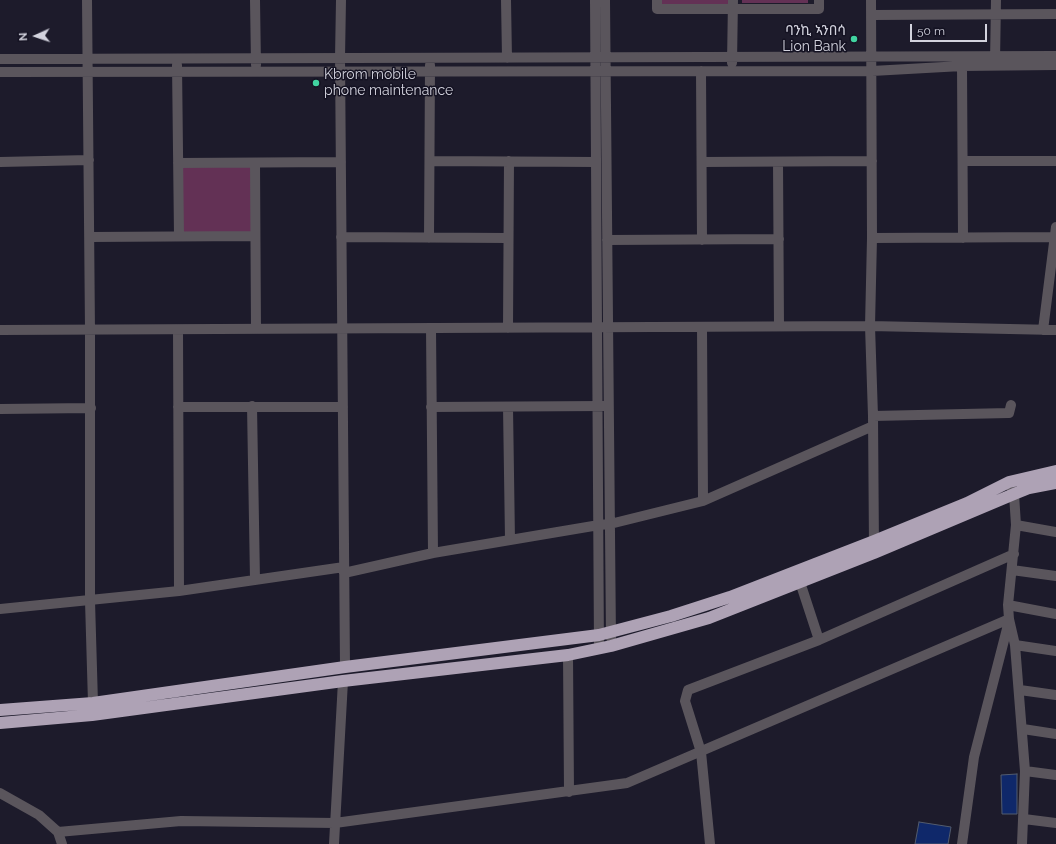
<!DOCTYPE html>
<html>
<head>
<meta charset="utf-8">
<style>
  body { margin:0 }
  #map { position:relative; width:1056px; height:844px; overflow:hidden; background:#1d1b2b; font-family:Raleway,sans-serif }
  canvas { display:block }
  .north { position:absolute; left:16px; top:16px; width:40px; height:40px; -webkit-text-stroke:3px #141222; paint-order:stroke; rotate:267deg; font-size:11px; font-weight:700; line-height:16px; text-align:center; color:#d3d3de }
  .north::after { content:''; display:block; margin:auto; width:14px; height:18px; background:#d3d3de; clip-path:polygon(50% 0,100% 100%,50% 72%,0 100%) }
  .scale { position:absolute; left:910px; top:24px; width:77px; height:18px; box-sizing:border-box; border:2px solid #d3d3de; border-top:0; padding-left:5px; font-size:12px; line-height:14px; white-space:nowrap; color:#d3d3de; -webkit-text-stroke:3px #141222; paint-order:stroke }
</style>
</head>
<body>
<div id="map">
<canvas width="1056" height="844"></canvas>
<div class="north">N</div>
<div class="scale">50 m</div>
</div>
<script>
const ctx = document.querySelector('canvas').getContext('2d');
ctx.lineJoin = 'round';
function fillPath(path, color) { ctx.fillStyle = color; ctx.fill(path, 'evenodd'); }
const toPath = rows => new Path2D(rows.map(r => 'M' + r).join(''));
function stroke(path, color, width, dash) { ctx.strokeStyle = color; ctx.lineWidth = width; ctx.lineCap = dash ? 'butt' : 'round'; ctx.setLineDash(dash || []); ctx.stroke(path); }
function write(font, color, halo, rows, align = 'center') {
  ctx.font = font + ' Raleway,"Noto Sans Ethiopic",sans-serif'; ctx.lineWidth = 3; ctx.setLineDash([]); ctx.textBaseline = 'middle'; ctx.strokeStyle = halo; ctx.fillStyle = color; for (const [text, x, y, turn = 0] of rows) {
    ctx.save(); ctx.translate(x, y); ctx.rotate((+turn || 0) * Math.PI / 180); ctx.textAlign = isNaN(turn) ? turn : align; if (halo) ctx.strokeText(text, 0, 0); ctx.fillText(text, 0, 0); ctx.restore();
  }
}
fillPath(toPath([
  [662,0,728,0,728,4,662,4],
  [742,0,808,0,808,3,742,3],
  [181,166,251,166,251,232,182,233]
]), '#633155');
const building = toPath([
  [1017,774,1017,814,1002,814,1001,775,1017,774],
  [919,822,951,827,948,844,915,844,919,822]
]);
fillPath(building, '#0f286a');
stroke(building, '#535c6e', 1);
stroke(toPath([
  [87,0,90,330,90,601,93,703],
  [255,0,256,65],
  [341,0,340,58,345,667],
  [506,0,507,58],
  [595,0,599,648],
  [605,0,611,638],
  [657,0,657,9,819,9,819,0],
  [871,0,872,238,870,326,873,416,874,549],
  [872,15,1056,14],
  [0,59,1056,56],
  [995,62,996,0],
  [732,63,733,0],
  [177,65,179,236],
  [962,66,963,238],
  [701,71,702,240],
  [0,72,872,71,962,66,1056,65],
  [430,161,596,162],
  [963,161,1056,161],
  [0,162,89,160],
  [702,162,872,161],
  [778,162,779,326],
  [178,163,341,162],
  [255,163,256,329],
  [90,237,255,236],
  [341,237,508,238],
  [429,238,430,65],
  [872,238,1054,237],
  [607,240,779,239],
  [702,327,703,501],
  [431,328,433,553],
  [508,328,509,161],
  [0,330,870,326,1056,330],
  [178,330,179,591],
  [1043,330,1056,227],
  [252,406,255,580],
  [178,407,343,407],
  [431,407,603,406],
  [508,407,510,540],
  [0,409,91,408],
  [873,416,1009,413,1011,405],
  [1009,482,1014,494,1016,525,1008,605,1009,619,1015,645,1025,771,1022,844],
  [1016,525,1056,532],
  [1012,570,1056,576],
  [344,573,433,553,599,525,610,524,703,501,873,426],
  [800,582,819,640],
  [1008,605,1056,614],
  [0,609,179,591,344,567],
  [1015,645,1056,651],
  [568,655,569,792],
  [1020,690,1056,695],
  [1023,729,1056,734],
  [1025,771,1056,775],
  [0,793,39,815,58,832,62,844],
  [1024,819,1056,823],
  [58,832,181,821,335,823,627,783,1009,619],
  [334,844,343,681],
  [710,844,701,752,685,701,688,690,819,640,1014,554],
  [962,844,974,757,1009,621]
]), '#5a555c', 10);
stroke(toPath([
  [0,710,93,703,345,667,599,635,671,616,730,597,874,541,967,503,1009,482,1056,471],
  [0,723,92,715,343,681,568,655,611,646,709,618,874,553,1014,494,1029,488,1056,483]
]), '#aea2b5', 12);
for (const [x, y, r, color] of [
  [854,39,4,"#41d4a1"],
  [316,83,4,"#41d4a1"]
]) { const dot = new Path2D(); dot.arc(x, y, r, 0, 2 * Math.PI); ctx.fillStyle = color; ctx.fill(dot); stroke(dot, '#141222', 1.5); }
write('14px', '#d3d3de', '#141222', [
  ["ባንኪ ኣንበሳ",846,31],
  ["Lion Bank",846,47],
  ["Kbrom mobile",324,75,"left"],
  ["phone maintenance",324,91,"left"]
], 'right');
</script>
</body>
</html>
